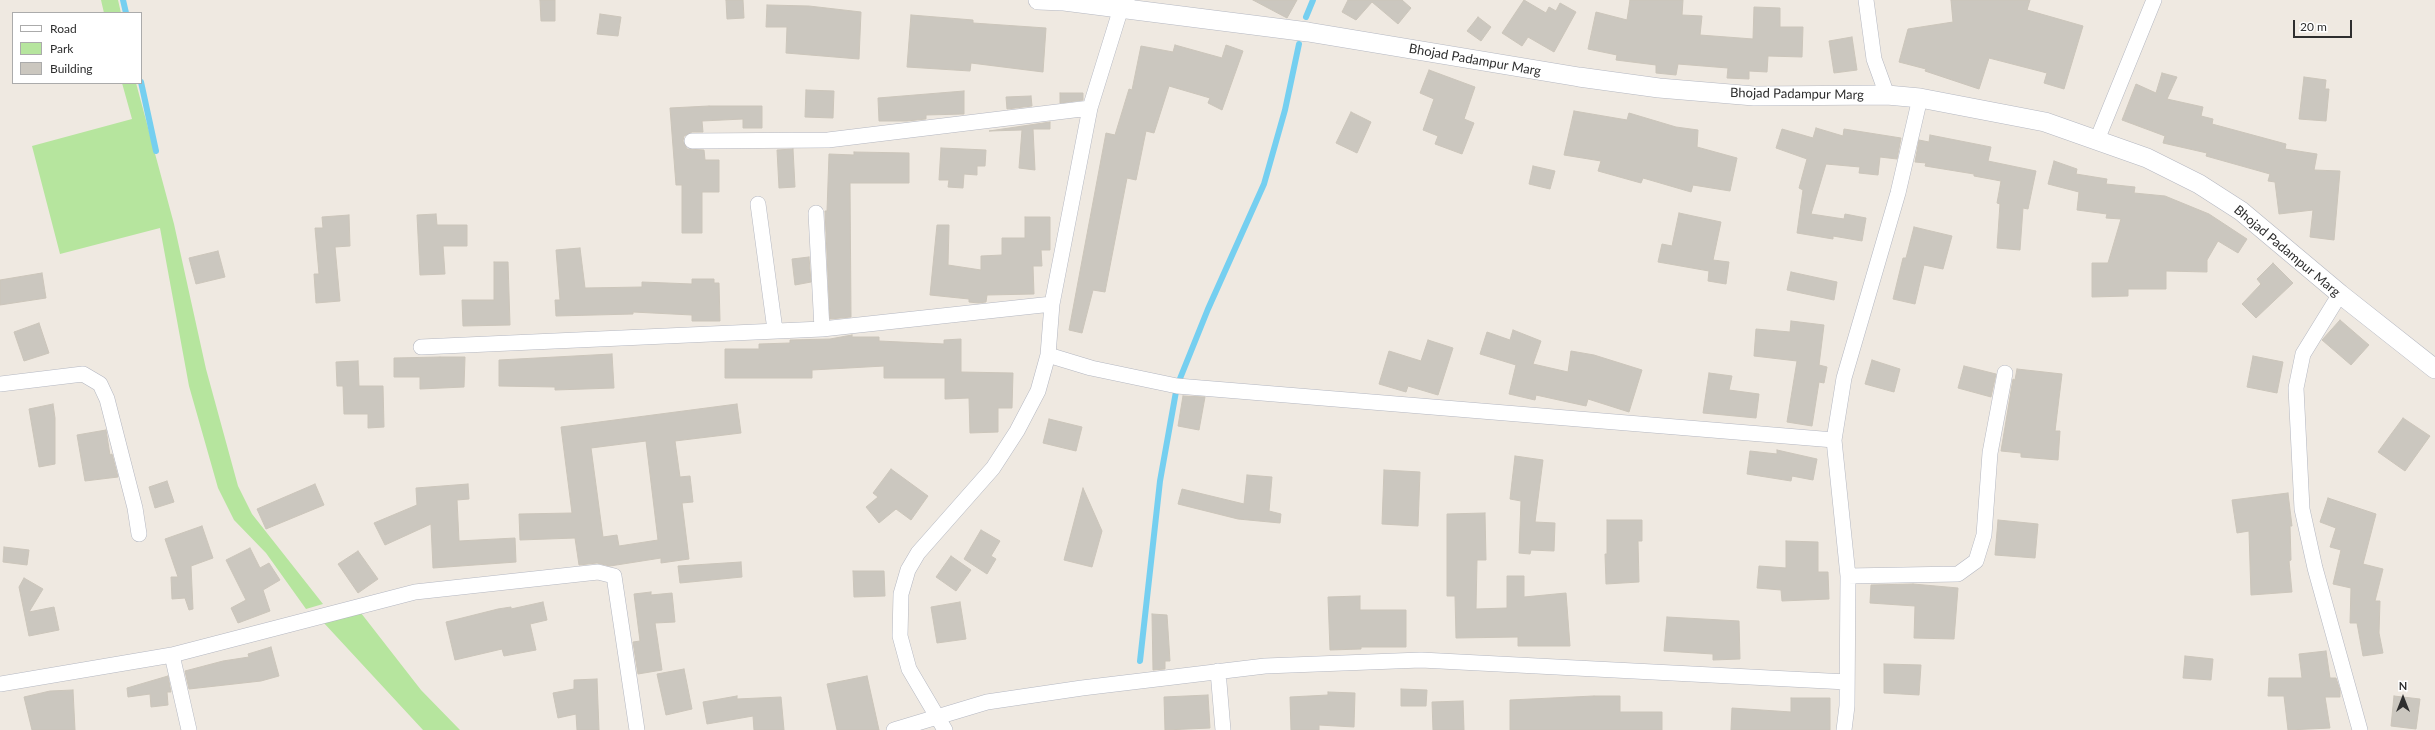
<!DOCTYPE html>
<html>
<head>
<meta charset="utf-8">
<style>
  body { margin:0 }
  #map { position:relative; width:2435px; height:730px; overflow:hidden; background:#efe9e1; font-family:Lato,sans-serif }
  canvas { display:block }
  .legend { position:absolute; left:12px; top:12px; width:130px; height:72px; box-sizing:border-box; background:#fff; border:1px solid #ababab; margin:0; padding:5px 7px; list-style:none; font-size:12px; color:#2e2e2e }
  .legend li { display:flex; align-items:center; gap:8px; height:20px }
  .legend b { width:20px; border:1px solid #ababab }
  .north { position:absolute; left:2383px; top:678px; width:40px; height:40px; -webkit-text-stroke:3px #fff; paint-order:stroke; rotate:0deg; font-size:11px; font-weight:700; line-height:16px; text-align:center; color:#2e2e2e }
  .north::after { content:''; display:block; margin:auto; width:14px; height:18px; background:#2e2e2e; clip-path:polygon(50% 0,100% 100%,50% 72%,0 100%) }
  .scale { position:absolute; left:2293px; top:20px; width:59px; height:18px; box-sizing:border-box; border:2px solid #2e2e2e; border-top:0; padding-left:5px; font-size:12px; line-height:14px; white-space:nowrap; color:#2e2e2e; -webkit-text-stroke:3px #fff; paint-order:stroke }
</style>
</head>
<body>
<div id="map">
<canvas width="2435" height="730"></canvas>
<ul class="legend">
<li><b style="height:5px;background:#fff"></b>Road</li>
<li><b style="height:11px;background:#b6e59e"></b>Park</li>
<li><b style="height:11px;background:#cbc7bf"></b>Building</li>
</ul>
<div class="north">N</div>
<div class="scale">20 m</div>
</div>
<script>
const ctx = document.querySelector('canvas').getContext('2d');
ctx.lineJoin = 'round';
function fillPath(path, color) { ctx.fillStyle = color; ctx.fill(path, 'evenodd'); }
const toPath = rows => new Path2D(rows.map(r => 'M' + r).join(''));
function stroke(path, color, width, dash) { ctx.strokeStyle = color; ctx.lineWidth = width; ctx.lineCap = dash ? 'butt' : 'round'; ctx.setLineDash(dash || []); ctx.stroke(path); }
function write(font, color, halo, rows, align = 'center') {
  ctx.font = font + ' Lato,sans-serif'; ctx.lineWidth = 3; ctx.setLineDash([]); ctx.textBaseline = 'middle'; ctx.strokeStyle = halo; ctx.fillStyle = color; for (const [text, x, y, turn = 0] of rows) {
    ctx.save(); ctx.translate(x, y); ctx.rotate((+turn || 0) * Math.PI / 180); ctx.textAlign = isNaN(turn) ? turn : align; if (halo) ctx.strokeText(text, 0, 0); ctx.fillText(text, 0, 0); ctx.restore();
  }
}
fillPath(toPath([
  [101,0,118,0,121,13,104,13],
  [122,83,136,83,174,224,206,369,238,486,252,514,323,604,306,609,266,553,234,520,218,488,189,386,160,228,60,254,32,146,132,119],
  [361,613,421,690,460,730,423,730,323,622]
]), '#b6e59e');
stroke(toPath([
  [123,0,126,13],
  [1306,17,1313,0],
  [141,82,156,151],
  [1140,661,1160,481,1177,386,1208,309,1264,184,1285,110,1299,44]
]), '#75cff0', 6);
const building = toPath([
  [540,0,555,0,555,21,541,21,540,0],
  [726,0,743,0,744,18,727,19,726,0],
  [1253,0,1297,0,1287,18,1253,0],
  [1348,0,1402,0,1411,8,1398,24,1372,2,1356,20,1342,12,1348,0],
  [1524,0,1546,13,1549,7,1556,11,1560,3,1576,12,1554,52,1528,37,1522,46,1502,33,1524,0],
  [1630,0,1683,0,1682,15,1702,16,1700,35,1753,39,1754,7,1780,8,1780,27,1803,27,1802,57,1768,56,1767,72,1749,71,1749,79,1727,78,1728,68,1678,64,1676,75,1656,73,1656,65,1616,60,1617,55,1588,49,1596,12,1627,20,1630,0],
  [1951,0,2030,0,2027,10,2083,26,2064,89,2044,83,2047,73,1989,58,1979,89,1925,71,1926,69,1899,62,1908,29,1953,22,1951,0],
  [767,5,809,6,861,12,859,59,786,53,787,27,766,27,767,5],
  [600,14,621,17,618,36,597,34,600,14],
  [911,15,973,20,973,23,1046,28,1043,72,971,63,970,71,907,67,911,15],
  [1478,17,1491,27,1481,41,1467,31,1478,17],
  [1852,37,1857,70,1834,73,1829,41,1852,37],
  [1175,45,1222,58,1226,45,1243,51,1222,110,1208,103,1210,98,1169,86,1154,133,1146,131,1136,180,1127,178,1105,292,1093,290,1082,333,1069,330,1106,133,1115,135,1129,89,1132,90,1141,46,1173,52,1175,45],
  [1429,70,1475,87,1464,119,1474,123,1462,154,1435,144,1438,136,1423,130,1434,99,1420,93,1429,70],
  [2162,73,2177,77,2167,99,2203,107,2201,116,2213,119,2212,124,2286,144,2285,149,2317,154,2314,170,2340,171,2334,240,2310,237,2313,210,2279,214,2275,182,2268,181,2270,174,2206,156,2207,153,2163,143,2165,136,2122,120,2136,84,2156,93,2162,73],
  [2304,77,2326,80,2325,89,2329,89,2326,121,2299,119,2304,77],
  [806,90,834,91,833,118,805,117,806,90],
  [964,91,964,114,926,115,926,119,907,121,879,121,878,98,964,91],
  [1060,93,1083,93,1083,100,1060,103,1060,93],
  [1031,96,1032,106,1007,109,1006,97,1031,96],
  [709,106,762,106,762,128,743,128,743,119,702,121,703,132,692,132,684,136,683,141,687,149,704,150,705,160,719,160,719,192,702,192,702,233,682,233,682,185,676,185,670,108,709,106],
  [1574,111,1627,120,1629,113,1676,127,1698,130,1697,147,1737,158,1730,191,1693,185,1691,192,1643,178,1641,183,1598,171,1601,161,1564,155,1574,111],
  [1351,112,1371,122,1357,153,1336,143,1351,112],
  [1050,122,1050,129,1033,129,1035,170,1019,168,1022,130,989,131,1050,122],
  [1816,128,1843,136,1844,129,1901,138,1897,159,1880,157,1878,175,1859,173,1860,167,1826,164,1811,214,1844,219,1845,214,1866,218,1862,241,1833,236,1833,239,1797,233,1803,190,1799,188,1807,159,1776,148,1782,129,1813,138,1816,128],
  [1930,135,1991,147,1988,161,2036,171,2028,209,2023,208,2020,250,1997,248,2000,204,1997,203,2001,181,1974,176,1974,174,1925,166,1926,163,1915,162,1919,140,1929,142,1930,135],
  [941,148,986,150,985,166,977,166,977,175,964,174,963,188,948,187,949,180,939,180,941,148],
  [793,149,795,187,779,188,777,150,793,149],
  [854,152,909,153,909,183,850,183,851,317,830,319,825,211,827,211,829,154,854,155,854,152],
  [2054,161,2077,169,2076,174,2107,179,2106,184,2135,187,2134,193,2165,196,2209,214,2247,239,2238,253,2218,241,2207,260,2207,272,2166,271,2166,289,2128,289,2128,296,2092,297,2092,263,2108,263,2121,219,2106,218,2107,214,2077,210,2079,192,2048,184,2054,161],
  [1533,166,1555,171,1550,189,1529,184,1533,166],
  [1679,213,1721,222,1713,260,1729,262,1726,284,1708,281,1709,271,1658,262,1662,244,1672,246,1679,213],
  [436,214,437,225,467,225,467,246,443,246,445,274,420,275,417,215,436,214],
  [349,215,350,246,335,247,340,301,316,303,314,274,319,274,315,228,323,228,322,217,349,215],
  [1025,217,1050,217,1050,250,1041,250,1042,266,1033,266,1034,294,987,295,986,302,978,303,969,302,969,299,930,295,937,225,949,225,948,265,981,270,981,256,1002,255,1002,238,1025,238,1025,217],
  [1914,227,1952,236,1943,269,1924,265,1915,304,1893,299,1903,258,1906,258,1914,227],
  [580,248,585,288,642,287,642,282,692,284,692,279,714,279,714,283,719,283,720,321,692,321,692,315,633,312,633,314,556,316,555,300,560,300,556,250,580,248],
  [218,251,225,277,196,284,189,258,218,251],
  [809,257,811,282,795,285,792,259,809,257],
  [494,262,508,262,510,325,463,326,462,300,494,300,494,262],
  [2273,263,2293,283,2256,318,2242,304,2261,284,2257,279,2273,263],
  [1791,272,1837,282,1834,300,1787,290,1791,272],
  [42,273,46,298,0,305,0,280,42,273],
  [2340,320,2369,345,2351,365,2322,340,2340,320],
  [1791,321,1824,325,1819,365,1827,367,1824,383,1819,382,1812,426,1787,422,1797,361,1754,356,1756,329,1790,332,1791,321],
  [39,323,49,353,24,361,14,332,39,323],
  [1513,330,1541,341,1533,364,1568,372,1571,351,1594,355,1642,370,1629,412,1588,399,1586,406,1536,395,1535,400,1509,394,1516,365,1480,354,1487,332,1510,340,1513,330],
  [852,335,852,337,879,337,879,341,944,344,944,340,961,339,961,372,1013,373,1012,408,998,408,998,432,970,433,969,398,945,399,945,378,884,378,884,366,812,370,812,378,725,378,725,349,759,349,759,344,790,343,790,340,830,339,852,335],
  [1428,340,1453,348,1438,395,1408,386,1406,392,1379,384,1389,351,1421,361,1428,340],
  [612,354,614,388,555,390,555,387,499,386,499,360,612,354],
  [2253,356,2283,362,2277,393,2247,387,2253,356],
  [440,357,465,357,464,387,420,389,420,377,394,377,394,358,440,357],
  [1872,360,1900,369,1894,392,1865,384,1872,360],
  [358,361,359,386,383,386,384,427,368,428,368,414,344,414,343,386,337,386,336,362,358,361],
  [1964,366,1996,374,1991,397,1958,388,1964,366],
  [2017,369,2062,374,2055,431,2060,431,2058,460,2021,457,2021,453,2001,451,2013,379,2015,380,2017,369],
  [1709,373,1732,376,1729,390,1759,394,1756,418,1703,413,1709,373],
  [1183,396,1205,397,1199,430,1178,426,1183,396],
  [53,404,55,418,55,464,39,467,29,409,53,404],
  [737,404,741,433,675,441,680,477,690,476,693,502,682,503,689,559,661,563,661,558,610,566,597,563,579,565,575,538,520,540,519,514,572,513,561,427,737,404],
  [646,441,658,540,619,546,617,535,603,537,591,448,646,441],
  [2403,418,2430,436,2405,471,2378,452,2403,418],
  [1049,419,1082,427,1076,451,1043,443,1049,419],
  [106,430,110,455,112,454,118,477,85,481,77,435,106,430],
  [1777,450,1817,459,1813,480,1792,476,1791,481,1747,474,1750,451,1777,454,1777,450],
  [1515,456,1543,460,1535,522,1555,523,1554,551,1531,550,1530,554,1519,553,1521,501,1510,499,1515,456],
  [891,469,928,496,911,520,896,509,879,523,866,507,878,497,873,493,891,469],
  [1384,470,1420,472,1418,526,1382,524,1384,470],
  [1247,475,1272,477,1269,511,1281,514,1280,523,1238,519,1178,504,1182,489,1244,504,1247,475],
  [167,481,174,502,155,508,149,487,167,481],
  [315,484,324,505,266,529,257,509,315,484],
  [468,484,469,499,457,500,459,541,515,538,516,562,433,568,431,524,385,545,374,523,417,505,416,488,468,484],
  [1083,488,1102,531,1092,567,1064,560,1083,488],
  [2288,493,2292,526,2290,526,2291,560,2289,561,2292,592,2251,595,2249,531,2237,533,2232,500,2288,493],
  [2328,498,2376,514,2363,564,2383,569,2375,601,2380,601,2379,633,2383,653,2363,656,2357,623,2350,623,2351,588,2333,584,2341,550,2330,547,2336,528,2320,522,2328,498],
  [1485,513,1486,560,1477,560,1476,609,1507,608,1507,576,1524,576,1524,597,1566,593,1570,646,1518,646,1518,637,1456,638,1455,596,1447,596,1447,514,1485,513],
  [1607,520,1642,520,1642,541,1638,541,1639,582,1606,584,1605,554,1607,554,1607,520],
  [1998,520,2038,524,2035,558,1995,555,1998,520],
  [202,526,213,558,191,566,193,609,189,610,185,598,172,599,171,577,178,577,165,539,202,526],
  [981,530,1000,541,991,556,996,559,987,574,964,559,981,530],
  [1786,541,1818,542,1818,572,1828,572,1829,599,1782,601,1781,590,1757,588,1759,566,1786,568,1786,541],
  [4,547,29,550,27,565,3,562,4,547],
  [250,548,260,568,269,563,280,580,263,590,270,611,238,623,231,608,246,600,226,560,250,548],
  [358,551,378,579,358,593,338,564,358,551],
  [951,556,971,570,956,591,936,577,951,556],
  [741,562,742,577,680,583,678,566,741,562],
  [853,571,884,571,885,596,854,597,853,571],
  [24,578,43,589,29,612,54,607,59,630,29,636,19,587,24,578],
  [1913,584,1958,588,1954,639,1914,638,1915,606,1870,603,1871,585,1913,584],
  [651,592,651,595,672,593,675,622,655,623,662,670,638,674,633,642,640,641,634,594,651,592],
  [1360,596,1360,610,1406,610,1406,647,1361,647,1361,649,1330,650,1328,597,1360,596],
  [543,602,547,620,530,624,536,650,504,656,502,649,455,660,446,622,498,609,511,607,511,609,543,602],
  [960,602,966,639,937,643,931,607,960,602],
  [1152,614,1167,615,1170,661,1165,661,1165,669,1153,670,1152,614],
  [1667,617,1739,621,1740,659,1713,660,1713,654,1664,651,1667,617],
  [271,647,279,676,261,681,189,689,185,671,223,661,249,657,248,654,271,647],
  [2326,651,2330,678,2336,678,2340,690,2340,697,2325,697,2330,728,2288,730,2284,696,2268,696,2269,678,2302,678,2299,654,2326,651],
  [2185,656,2213,659,2211,680,2183,678,2185,656],
  [1884,664,1921,665,1919,695,1884,693,1884,664],
  [684,669,692,709,666,715,657,674,684,669],
  [168,676,171,692,167,692,168,705,151,707,150,694,128,697,127,688,168,676],
  [867,676,879,730,837,730,827,684,867,676],
  [597,679,599,730,577,730,576,714,558,718,553,693,574,689,574,680,597,679],
  [1401,689,1427,690,1426,706,1401,706,1401,689],
  [73,690,75,730,32,730,24,697,50,691,73,690],
  [1328,692,1355,693,1354,727,1319,725,1319,730,1291,730,1290,697,1328,695,1328,692],
  [1208,695,1210,728,1165,730,1164,697,1208,695],
  [737,696,737,699,781,697,784,730,754,730,753,716,707,724,703,702,737,696],
  [1594,696,1620,696,1620,712,1662,712,1662,730,1510,730,1510,700,1594,696],
  [2394,696,2420,699,2416,729,2391,726,2394,696],
  [1791,698,1830,698,1830,730,1731,730,1732,708,1791,712,1791,698],
  [1463,701,1464,730,1433,730,1432,702,1463,701]
]);
fillPath(building, '#cbc7bf');
stroke(building, '#cbc5ba', 1);
const minor = toPath([
  [1866,0,1874,59,1887,95],
  [2097,140,2154,0],
  [692,141,828,140,1090,108],
  [758,204,775,330],
  [816,213,822,329],
  [2340,294,2303,354,2296,388,2302,509,2315,568,2360,730],
  [421,347,822,329,1052,304],
  [1048,355,1091,368,1177,386,1834,440],
  [0,384,83,374,100,384,107,399,135,508,139,534],
  [1848,576,1958,574,1976,561,1984,535,1990,453,2005,373],
  [172,655,415,592,598,572,614,576,637,730],
  [1218,671,1223,730],
  [0,684,172,655,189,730],
  [894,730,987,702,1082,688,1265,666,1421,660,1847,682],
  [945,730,909,669,900,636,901,594,908,570,918,553,993,468,1017,431,1038,391,1048,355,1052,304,1090,108,1121,8,1127,1],
  [1844,730,1847,706,1848,576,1834,440,1844,378,1898,193,1920,98]
]);
const tertiary = toPath([
  [1038,0,1064,1,1308,32,1579,77,1659,88,1754,96,1887,95,1920,98,2045,122,2147,158,2199,184,2241,211,2340,294,2435,369]
]);
stroke(minor, '#b4b7c1', 16);
stroke(tertiary, '#b4b7c1', 20);
stroke(minor, '#fff', 15);
stroke(tertiary, '#fff', 19);
write('13px', '#2e2e2e', '#fff', [
  ["Bhojad Padampur Marg",1475,60,10],
  ["Bhojad Padampur Marg",1797,94,1],
  ["Bhojad Padampur Marg",2287,251,40]
]);
</script>
</body>
</html>
